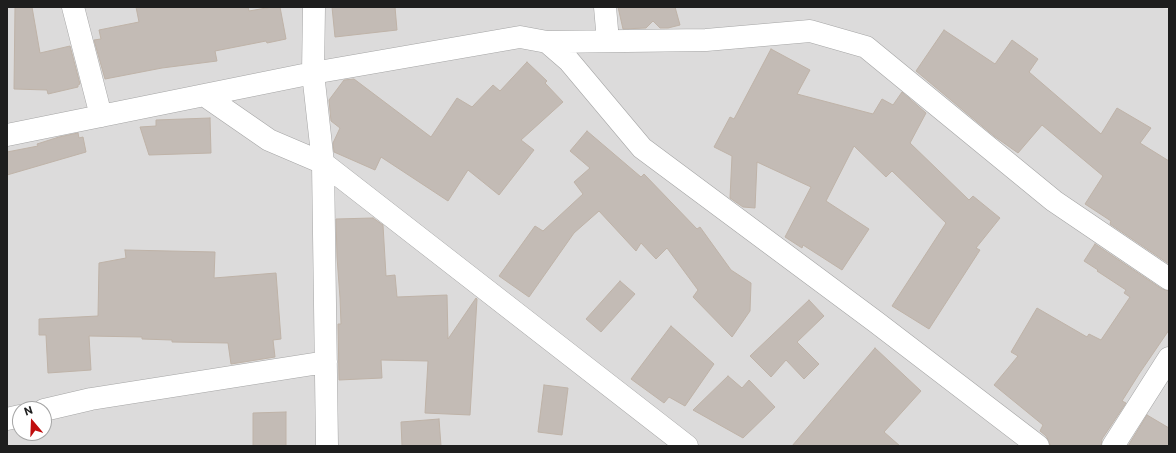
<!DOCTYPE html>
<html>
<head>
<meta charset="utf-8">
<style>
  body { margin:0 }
  #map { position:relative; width:1176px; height:453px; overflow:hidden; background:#efebe5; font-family:Commissioner,sans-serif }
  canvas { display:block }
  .frame { position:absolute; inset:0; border:8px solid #1e1e1e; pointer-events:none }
  .north { position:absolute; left:12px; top:401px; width:40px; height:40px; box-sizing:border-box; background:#fff; border:1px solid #a5a5a5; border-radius:50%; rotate:341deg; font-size:11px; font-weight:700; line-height:16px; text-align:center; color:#1e1e1e }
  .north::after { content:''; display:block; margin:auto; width:14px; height:18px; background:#c00d0d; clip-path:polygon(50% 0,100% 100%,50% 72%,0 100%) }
</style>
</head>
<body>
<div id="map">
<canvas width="1176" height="453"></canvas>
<div class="frame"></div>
<div class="north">N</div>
</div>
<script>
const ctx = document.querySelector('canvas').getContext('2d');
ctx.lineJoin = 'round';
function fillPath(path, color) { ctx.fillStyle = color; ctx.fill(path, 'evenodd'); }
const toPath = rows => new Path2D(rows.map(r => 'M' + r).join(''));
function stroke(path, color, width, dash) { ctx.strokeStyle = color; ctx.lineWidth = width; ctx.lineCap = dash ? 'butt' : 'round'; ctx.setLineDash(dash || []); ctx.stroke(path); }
fillPath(toPath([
  [7,7,1156,7,1169,9,1169,446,7,446],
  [20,409,44,409,44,433,20,433]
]), '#dcdbdb');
const building = toPath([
  [15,7,32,7,40,53,70,46,80,84,78,85,78,87,48,94,47,90,14,89,15,7],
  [136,7,248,7,249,11,272,7,280,7,286,39,267,43,266,41,215,51,217,61,162,68,105,79,94,40,101,39,99,30,139,22,136,7],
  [332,7,395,7,397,30,335,37,332,7],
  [618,7,675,7,680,25,668,28,660,28,653,21,646,28,623,29,618,7],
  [944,30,995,64,1012,40,1038,59,1029,72,1101,134,1117,108,1151,128,1140,143,1169,161,1169,264,1110,224,1111,221,1085,204,1103,176,1042,125,1018,153,994,136,916,71,944,30],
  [771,49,810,70,797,94,873,114,882,99,893,105,902,92,926,113,910,143,969,200,973,196,1000,218,976,248,980,250,929,329,892,306,946,223,892,171,886,177,854,146,826,201,869,229,842,270,803,245,802,248,785,237,811,187,757,162,755,208,743,207,730,198,732,156,714,147,730,117,734,119,771,49],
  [527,62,547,81,545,83,563,102,521,140,534,150,499,195,468,170,448,201,381,157,375,170,334,152,333,143,340,128,331,121,329,100,344,80,354,79,431,137,457,98,472,107,493,85,500,91,527,62],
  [210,118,211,153,149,155,140,127,156,126,156,120,210,118],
  [587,131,641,177,644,174,697,229,700,227,731,270,751,283,750,311,732,337,693,297,698,290,667,248,656,259,641,243,636,251,599,211,574,233,529,297,499,276,535,226,543,231,583,194,574,182,590,168,570,151,587,131],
  [78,133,79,138,83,137,86,152,7,175,7,152,38,146,37,144,59,137,78,133],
  [373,218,383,225,386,276,395,275,397,297,447,295,448,339,476,298,477,299,470,415,425,413,428,361,381,360,382,378,339,380,338,324,341,324,340,298,337,257,336,219,373,218],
  [1095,244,1162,289,1169,291,1169,330,1139,374,1122,401,1126,403,1102,439,1101,446,1052,446,1050,445,1049,441,1046,436,1040,431,1043,425,994,385,1018,356,1011,352,1037,308,1087,337,1089,334,1101,340,1130,297,1124,293,1126,290,1097,271,1098,270,1084,261,1095,244],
  [125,250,215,252,214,278,276,273,281,339,273,340,275,357,231,364,228,343,172,342,172,340,142,339,142,337,89,336,91,370,48,373,46,335,39,335,39,319,98,316,99,263,126,258,125,250],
  [620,281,635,294,601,332,586,319,620,281],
  [809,300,824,316,797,342,819,364,804,379,786,360,771,377,750,356,809,300],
  [671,326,714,364,685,406,669,397,664,403,631,379,671,326],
  [875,348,921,391,884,432,900,446,792,446,875,348],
  [728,376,742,388,749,380,775,407,743,438,693,410,728,376],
  [544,385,568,388,562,435,538,432,544,385],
  [286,412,286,446,253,446,253,413,286,412],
  [1147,415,1169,428,1169,446,1128,446,1147,415],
  [439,419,441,446,402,446,401,422,439,419]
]);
fillPath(building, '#c3bbb5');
stroke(building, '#bfb3a8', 1);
const minor = toPath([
  [73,7,101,116],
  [314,7,313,73,323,163,327,446],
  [605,7,608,41],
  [547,42,569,61,642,148,876,322,1038,446],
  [204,95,269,140,323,163,687,446],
  [7,135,313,73,520,37,547,42,706,40,810,31,866,47,1054,201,1169,279],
  [44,410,91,399,326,362],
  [7,419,20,416],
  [1113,446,1169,358]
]);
stroke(minor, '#a5a5a5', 23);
stroke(minor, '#fff', 22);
</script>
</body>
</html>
